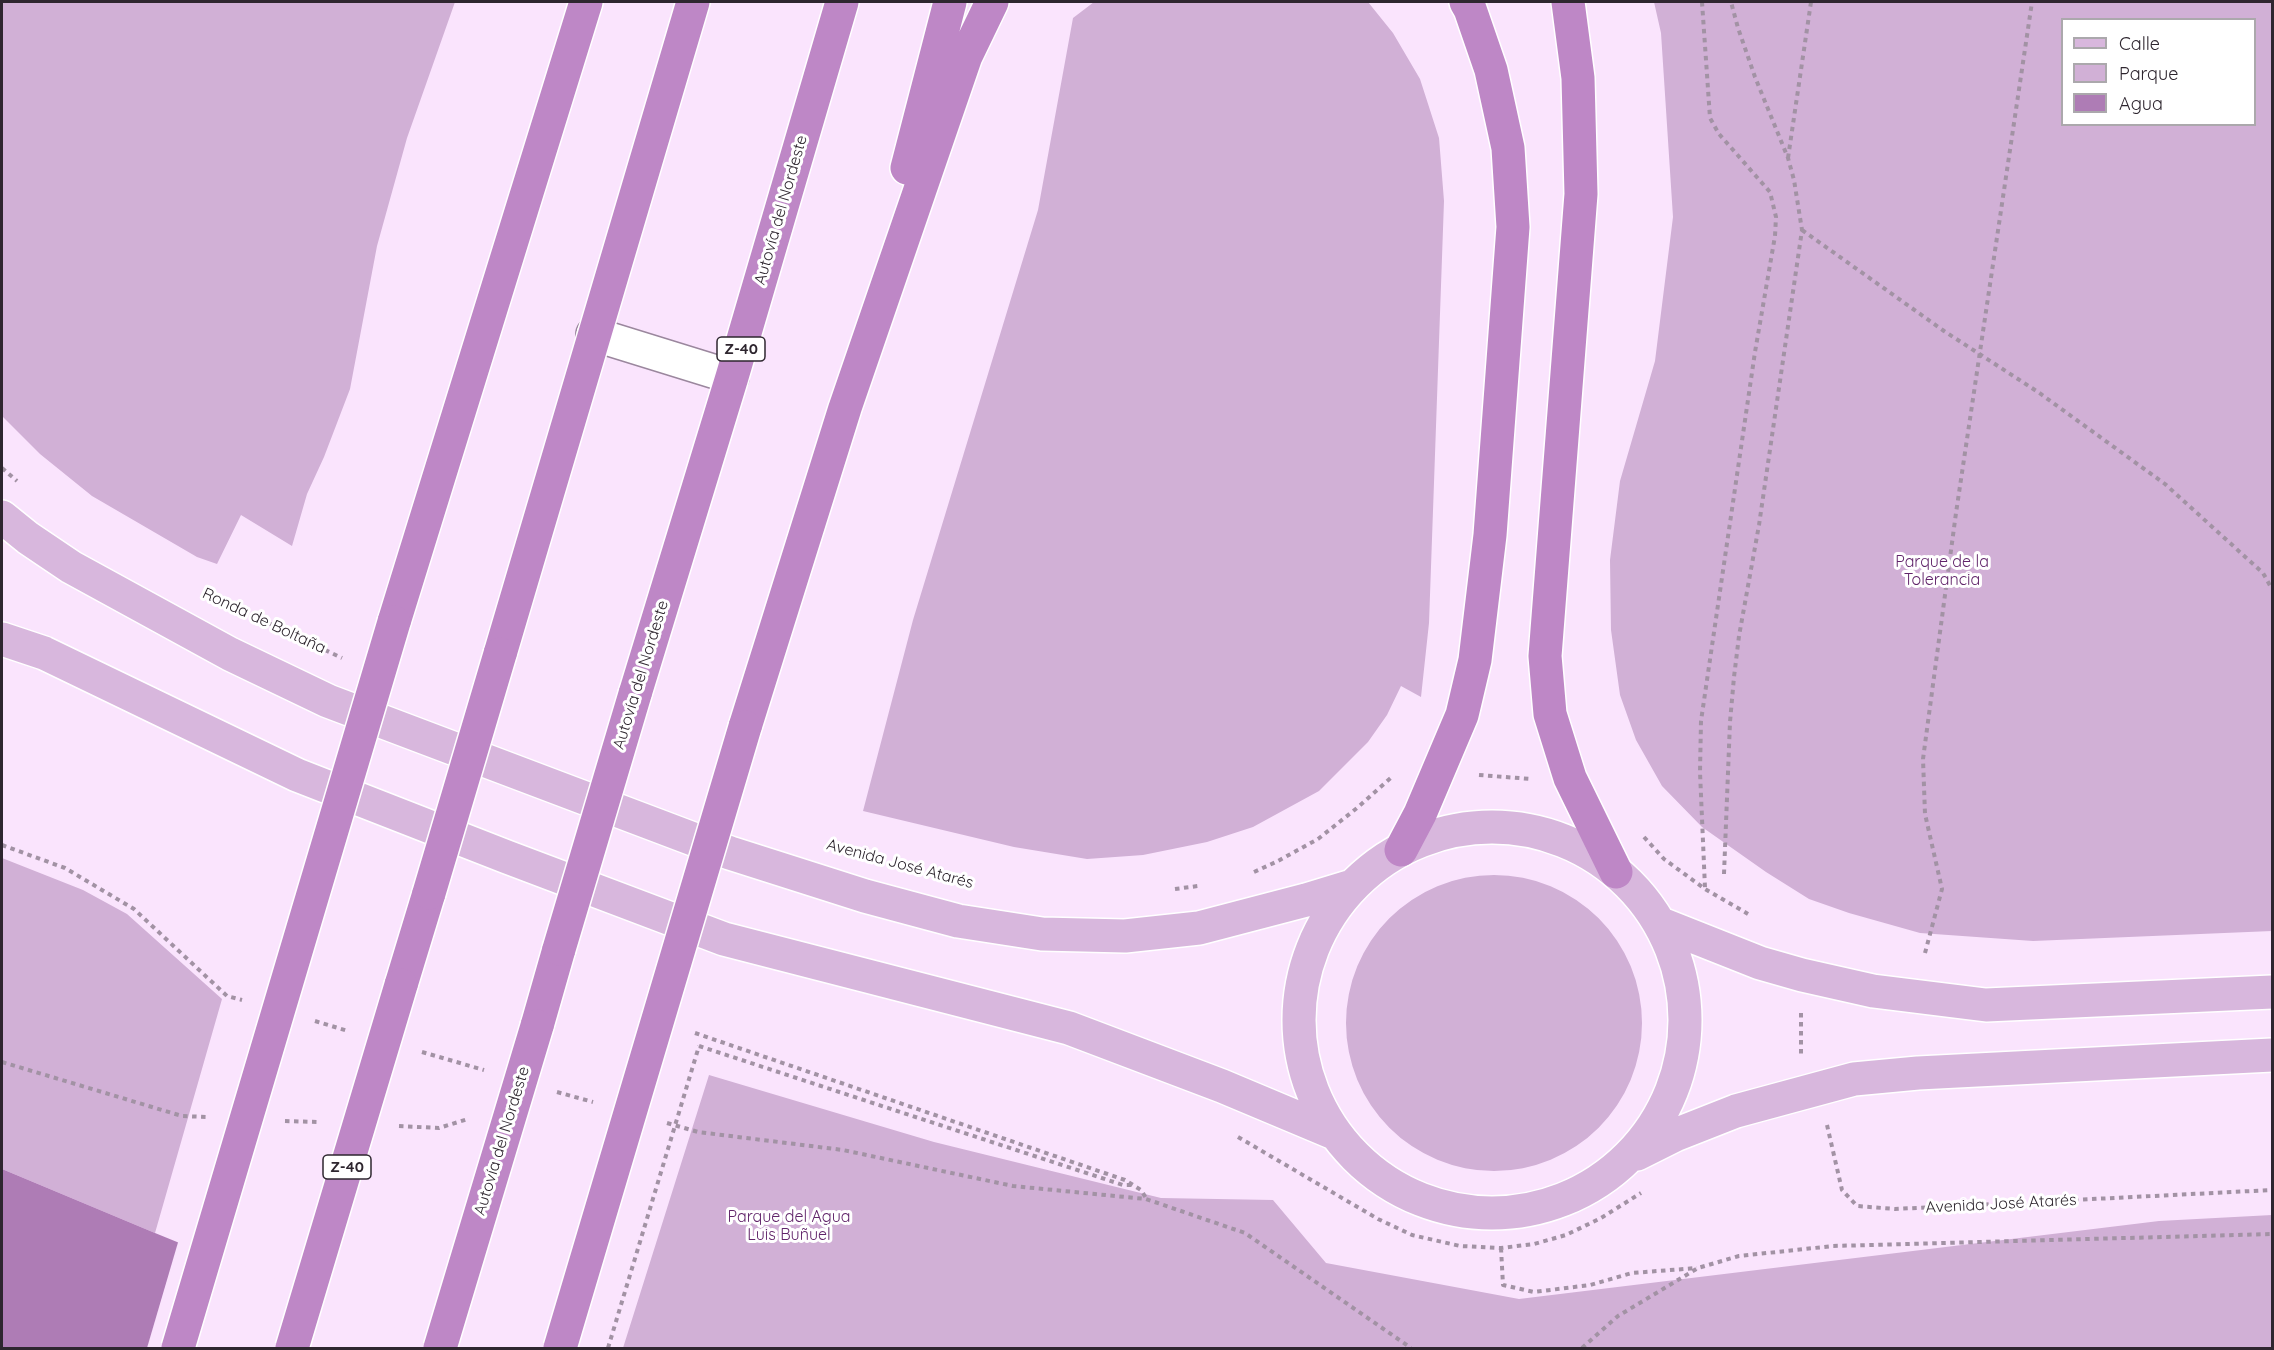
<!DOCTYPE html>
<html>
<head>
<meta charset="utf-8">
<style>
  body { margin:0 }
  #map { position:relative; width:2274px; height:1350px; overflow:hidden; background:#fae4fd; font-family:Quicksand,sans-serif }
  canvas { display:block }
  .frame { position:absolute; inset:0; border:3px solid #2e262f; pointer-events:none }
  .legend { position:absolute; left:2061px; top:18px; width:195px; height:108px; box-sizing:border-box; background:#fff; border:2px solid #aba8ac; margin:0; padding:8px 10px; list-style:none; font-size:18px; color:#2e262f }
  .legend li { display:flex; align-items:center; gap:12px; height:30px }
  .legend b { width:30px; border:2px solid #aba8ac }
</style>
</head>
<body>
<div id="map">
<canvas width="2274" height="1350"></canvas>
<div class="frame"></div>
<ul class="legend">
<li><b style="height:8px;background:#d8b7dd"></b>Calle</li>
<li><b style="height:16px;background:#d1b0d6"></b>Parque</li>
<li><b style="height:16px;background:#ae7cb5"></b>Agua</li>
</ul>
</div>
<script>
const ctx = document.querySelector('canvas').getContext('2d');
ctx.lineJoin = 'round';
function fillPath(path, color) { ctx.fillStyle = color; ctx.fill(path, 'evenodd'); }
const toPath = rows => new Path2D(rows.map(r => 'M' + r).join(''));
function stroke(path, color, width, dash) { ctx.strokeStyle = color; ctx.lineWidth = width; ctx.lineCap = dash ? 'butt' : 'round'; ctx.setLineDash(dash || []); ctx.stroke(path); }
function write(font, color, halo, rows, align = 'center') {
  ctx.font = font + ' Quicksand,sans-serif'; ctx.lineWidth = 6; ctx.setLineDash([]); ctx.textBaseline = 'middle'; ctx.strokeStyle = halo; ctx.fillStyle = color; for (const [text, x, y, turn = 0] of rows) {
    ctx.save(); ctx.translate(x, y); ctx.rotate((+turn || 0) * Math.PI / 180); ctx.textAlign = isNaN(turn) ? turn : align; if (halo) ctx.strokeText(text, 0, 0); ctx.fillText(text, 0, 0); ctx.restore();
  }
}
fillPath(toPath([
  [2,2,455,2,407,138,377,246,350,389,324,457,307,494,292,546,241,515,217,564,197,557,92,496,40,454,2,416],
  [1094,2,1368,2,1393,33,1420,79,1439,138,1444,201,1429,623,1421,697,1401,686,1387,715,1368,742,1319,791,1253,827,1207,842,1143,855,1087,859,1014,847,863,811,913,620,1038,210,1073,18],
  [1654,2,2272,2,2272,931,2033,941,1920,933,1849,913,1809,899,1766,872,1702,827,1662,786,1636,740,1620,695,1611,630,1610,560,1620,481,1655,361,1673,217,1661,33],
  [2062,20,2254,20,2254,124,2062,124],
  [2,858,83,890,127,914,222,999,155,1233,2,1169],
  '1346 1023a148 148 0 1 1 296 0a148 148 0 1 1-296 0Z',
  [709,1075,934,1142,1161,1198,1273,1200,1326,1263,1519,1299,2159,1221,2272,1215,2272,1348,623,1348]
]), '#d1b0d6');
fillPath(toPath([
  [2,1169,155,1233,437,1348,2,1348]
]), '#ae7cb5');
fillPath(toPath([
  [179,1239,438,1346,440,1348,147,1348]
]), '#fae4fd');
const minor = toPath([
  [593,334,732,377]
]);
const major = toPath([
  [2,517,28,538,71,567,230,654,328,701,730,853,865,896,958,921,1042,934,1125,936,1199,928,1306,900,1352,886],
  [2,639,44,653,297,775,507,857,724,939,1069,1028,1222,1086,1334,1133],
  '1299 1020a193 193 0 1 1 386 0a193 193 0 1 1-386 0Z',
  [1659,923,1760,963,1802,975,1873,991,1986,1005,2272,992],
  [1637,1154,1675,1135,1736,1111,1854,1079,1918,1073,2272,1055]
]);
const highway = toPath([
  [1568,2,1578,78,1581,194,1545,656,1550,714,1570,778,1616,872],
  [907,168,950,2],
  [394,622,586,2],
  [500,654,693,2],
  [635,694,732,377,842,2],
  [745,727,845,408,966,56,992,2],
  [1401,850,1420,814,1462,715,1475,660,1490,535,1513,227,1508,148,1491,70,1470,9,1466,2],
  [401,985,429,893],
  [537,1026,559,949]
]);
stroke(minor, '#9b879e', 36);
stroke(major, '#fff', 36);
stroke(highway, '#fff', 36);
stroke(toPath([
  [1702,2,1710,118,1719,134,1770,192,1776,217,1775,236,1755,352,1701,721,1700,772,1705,888],
  [1788,158,1811,2],
  [1802,230,1944,331,2038,392,2165,484,2263,573,2272,589],
  [2,468,17,481],
  [203,592,342,658],
  [1479,775,1531,779],
  [1644,837,1664,859,1705,889,1748,914],
  [2,845,65,868,134,909,227,996,242,1000],
  [1254,872,1276,862,1318,839,1357,808,1393,776],
  [1724,874,1730,722,1734,677,1739,636,1759,525,1802,230,1794,180,1788,158,1755,77,1738,28,1731,2],
  [1175,889,1198,886],
  [1925,953,1942,889,1925,814,1923,759,1956,513,2032,2],
  [1801,1013,1801,1054],
  [315,1021,348,1031],
  [695,1033,1125,1180,1141,1190,1146,1198],
  [699,1046,1123,1185,1132,1185],
  [422,1052,484,1070],
  [2,1062,182,1116,206,1117],
  [557,1092,593,1102],
  [285,1121,320,1122],
  [667,1123,698,1132,843,1150,1013,1186,1146,1199,1245,1233,1411,1348],
  [1827,1125,1842,1190,1857,1206,1895,1209,2272,1190],
  [399,1126,439,1128,468,1119],
  [1238,1137,1378,1219,1412,1235,1460,1246,1501,1248,1534,1244,1566,1235,1601,1218,1641,1193],
  [1501,1248,1503,1285,1534,1292,1590,1285,1632,1273,1697,1268],
  [1582,1348,1618,1316,1698,1268,1739,1256,1833,1246,2272,1234]
]), '#a292a4', 4, [4.5, 4.5]);
stroke(minor, '#fff', 33);
stroke(major, '#d8b7dd', 33);
stroke(highway, '#be87c6', 33);
const highwayBridge = toPath([
  [429,893,500,654],
  [559,949,635,694],
  [178,1348,394,622],
  [292,1348,401,985],
  [440,1348,537,1026],
  [560,1348,745,727]
]);
stroke(highwayBridge, '#fff', 36, []);
stroke(toPath([
  [608,1348,699,1046]
]), '#a292a4', 4, [4.5, 4.5]);
stroke(highwayBridge, '#be87c6', 33);
for (const [x, y, w] of [
  [741,349,48],
  [347,1167,48]
]) { const box = new Path2D(); box.roundRect(x - w / 2, y - 12, w, 24, 4.5); ctx.fillStyle = '#fff'; ctx.fill(box); stroke(box, '#2e262f', 1.5); }
write('bold 15px', '#2e262f', null, [
  ["Z-40",741,349],
  ["Z-40",347,1167]
]);
write('16px', '#2e262f', '#fff', [
  ["Autovía del Nordeste",781,210,-74],
  ["Ronda de Boltaña",264,621,25],
  ["Autovía del Nordeste",641,675,-73],
  ["Avenida José Atarés",900,864,15],
  ["Autovía del Nordeste",502,1141,-73],
  ["Avenida José Atarés",2001,1204,-3]
]);
write('16px', '#61246a', '#fff', [
  ["Parque de la",1942,562],
  ["Tolerancia",1942,580],
  ["Parque del Agua",789,1217],
  ["Luis Buñuel",789,1235]
]);
</script>
</body>
</html>
